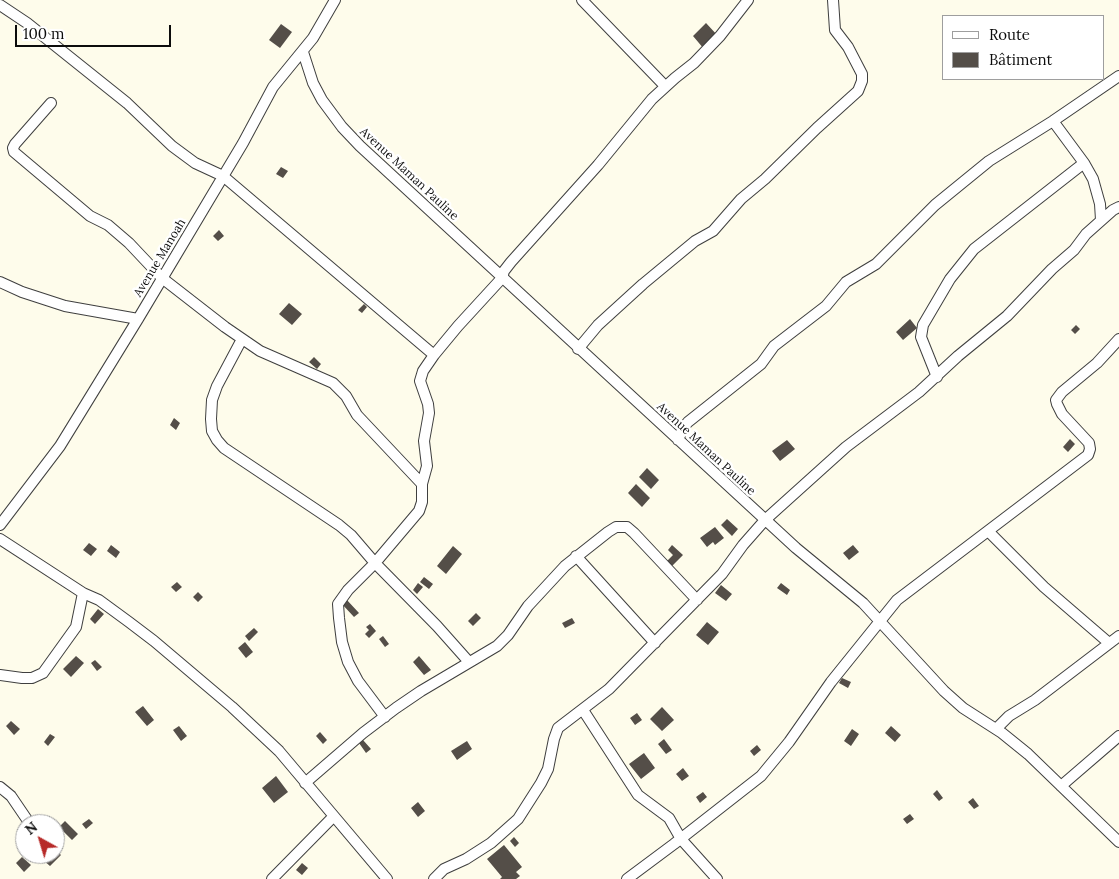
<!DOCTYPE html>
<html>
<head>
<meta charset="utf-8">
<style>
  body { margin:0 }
  #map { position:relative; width:1119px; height:879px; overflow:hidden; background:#fefceb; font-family:Lora,serif }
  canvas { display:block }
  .legend { position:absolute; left:942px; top:15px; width:162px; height:65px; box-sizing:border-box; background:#fff; border:1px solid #9e9e9e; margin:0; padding:6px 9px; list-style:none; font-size:15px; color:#0c0c0c }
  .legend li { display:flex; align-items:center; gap:10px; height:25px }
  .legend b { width:25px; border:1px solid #9e9e9e }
  .north { position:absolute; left:15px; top:814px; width:50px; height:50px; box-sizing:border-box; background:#fff; border:1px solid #9e9e9e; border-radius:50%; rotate:321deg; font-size:14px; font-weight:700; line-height:20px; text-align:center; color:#0c0c0c }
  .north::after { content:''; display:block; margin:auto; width:18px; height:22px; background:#b72b29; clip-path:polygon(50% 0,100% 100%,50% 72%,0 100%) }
  .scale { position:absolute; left:15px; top:25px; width:156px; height:22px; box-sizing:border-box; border:2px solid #0c0c0c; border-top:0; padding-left:6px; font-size:15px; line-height:18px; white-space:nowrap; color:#0c0c0c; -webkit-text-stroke:4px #fff; paint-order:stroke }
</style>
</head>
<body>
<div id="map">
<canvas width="1119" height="879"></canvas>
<ul class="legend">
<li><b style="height:6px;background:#fff"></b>Route</li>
<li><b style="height:14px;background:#544e48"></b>Bâtiment</li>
</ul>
<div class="north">N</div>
<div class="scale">100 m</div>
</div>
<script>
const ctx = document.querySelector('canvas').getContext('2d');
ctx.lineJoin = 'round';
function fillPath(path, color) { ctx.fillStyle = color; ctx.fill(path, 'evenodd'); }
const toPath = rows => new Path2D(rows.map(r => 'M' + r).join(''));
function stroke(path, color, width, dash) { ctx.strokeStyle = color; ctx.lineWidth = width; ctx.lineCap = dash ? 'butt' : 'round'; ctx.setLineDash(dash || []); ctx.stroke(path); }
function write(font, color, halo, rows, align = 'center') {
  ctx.font = font + ' Lora,serif'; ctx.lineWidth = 5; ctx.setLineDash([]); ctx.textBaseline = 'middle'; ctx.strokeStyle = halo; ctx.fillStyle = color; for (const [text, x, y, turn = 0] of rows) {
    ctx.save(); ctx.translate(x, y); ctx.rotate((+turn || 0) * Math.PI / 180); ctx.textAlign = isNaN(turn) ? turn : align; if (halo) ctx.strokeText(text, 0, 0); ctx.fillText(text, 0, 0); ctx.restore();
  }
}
fillPath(toPath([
  [706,23,718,36,704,49,693,36],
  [281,24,292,32,280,48,269,40],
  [281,167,288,171,283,178,276,174],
  [219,230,224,236,218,241,213,236],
  [289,303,302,314,292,325,279,314],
  [364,304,367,307,362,313,358,310],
  [910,319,917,328,903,340,896,332],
  [1076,325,1080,329,1075,334,1071,330],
  [314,357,321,364,317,369,309,362],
  [174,418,180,423,176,430,170,425],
  [1070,439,1075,444,1068,452,1063,447],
  [787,440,795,449,780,461,772,451],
  [647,468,659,480,651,489,639,477],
  [636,484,650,498,642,507,628,493],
  [727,519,738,529,732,536,721,525],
  [715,527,724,538,715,545,713,542,707,547,700,538],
  [89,543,97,549,91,556,83,550],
  [111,545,120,552,116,558,107,551],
  [672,545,683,555,672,566,667,561,673,555,668,550],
  [853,545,859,552,849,560,843,553],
  [453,546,462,554,446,574,437,566],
  [424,577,433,584,429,589,420,582],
  [177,582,182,587,176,592,171,587],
  [418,583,423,587,417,594,413,590],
  [781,583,790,590,787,595,777,588],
  [721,585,732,594,726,601,715,593],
  [198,592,203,597,198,602,193,597],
  [346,599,359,613,354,617,341,603],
  [98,609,104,614,95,624,90,619],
  [476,613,481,618,473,626,468,621],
  [572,618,575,623,565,628,562,623],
  [707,622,719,632,708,645,696,635],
  [370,624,376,631,369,638,365,634,369,630,366,627],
  [254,628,258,632,249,641,245,636],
  [383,636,389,644,385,647,379,639],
  [245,642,253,652,246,658,238,648],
  [76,656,84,663,71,677,63,669],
  [419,656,431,670,424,675,413,662],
  [95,660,102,667,97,671,91,663],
  [842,678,851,682,848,688,839,683],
  [143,706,154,720,147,726,135,712],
  [662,707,674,720,662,731,650,719],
  [637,713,642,720,635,725,630,718],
  [11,721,20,729,14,735,6,726],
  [179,726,187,736,181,741,173,730],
  [891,726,901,735,895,742,885,733],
  [852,729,859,734,851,746,844,741],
  [320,732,327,740,323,744,316,736],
  [50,734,55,737,48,746,44,742],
  [664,739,672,750,666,754,658,744],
  [363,740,371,749,366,753,359,743],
  [467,741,472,749,457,760,451,751],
  [757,745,761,750,754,756,750,751],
  [644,753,655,768,641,779,629,764],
  [683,768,689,776,682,781,676,774],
  [276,776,288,792,274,803,262,788],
  [937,790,943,798,939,801,933,794],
  [703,792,707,797,700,803,696,797],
  [973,798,979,806,974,809,968,802],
  [418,802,425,811,418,817,411,808],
  [910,814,914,819,907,824,903,819],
  [89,819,93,823,86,829,82,824],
  [65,821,78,834,72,840,59,827],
  [514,837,519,843,515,847,510,841],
  [504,845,522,867,516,872,520,876,516,879,500,879,502,877,487,859],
  [55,849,61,855,50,866,43,860,49,854,55,854],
  [22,857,31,865,24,872,16,863],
  [302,863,308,868,302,875,296,870]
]), '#544e48');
const minor = toPath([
  [582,0,665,86],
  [0,5,27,23,127,103,172,146,195,163,223,176,434,355],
  [303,52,313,83,322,100,342,127,360,146,796,548,863,603,944,691,963,708,1002,733,1028,754,1119,842],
  [51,103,15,144,13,148,14,152,90,216,108,225,129,243,162,278,225,327,260,351,333,383,346,396,357,415,422,484],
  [1053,121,1084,163,1093,179,1100,204,1101,220],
  [0,282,22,292,65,306,138,319],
  [242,339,217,386,212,400,211,419,212,431,217,440,224,448,339,525,351,535,375,563,437,626,469,662],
  [578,349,598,325,643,284,695,241,713,231,741,199,765,179,817,128,858,91,862,81,862,74,848,47,835,30,833,0],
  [937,377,921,337,923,325,950,279,974,249,1084,163],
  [678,440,683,428,688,422,761,364,774,346,826,306,846,282,876,264,935,205,989,161,1053,121,1119,76],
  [0,525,60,446,138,319,243,143,273,87,313,38,335,0],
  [988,531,1044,587,1109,643],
  [0,539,83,593,99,600,129,622,154,641,232,707,279,751,387,879],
  [576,556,655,643],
  [0,675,22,678,32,678,43,673,76,627,83,593],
  [583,710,638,795,669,818,681,839,717,879],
  [385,717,358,681,348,662,342,642,339,618,338,604,348,590,375,563,419,511,422,502,422,484,427,466,424,441,429,413,428,404,420,381,423,371,434,355,458,326,502,278,504,271,511,262,598,165,652,99,675,78,694,63,720,36,748,0],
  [996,729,1009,716,1035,700,1119,636],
  [305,783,363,733,396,708,421,691,497,646,508,635,528,606,565,566,608,532,616,527,627,527,634,533,697,600],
  [1061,786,1119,736],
  [0,787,11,796,30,824],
  [272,879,333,817],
  [434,879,444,869,466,859,491,843,518,819,541,783,548,769,554,739,558,728,609,689,722,574,743,545,765,520,846,447,919,392,958,356,1007,316,1052,269,1074,250,1086,234,1113,210,1119,207],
  [627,879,674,844,761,776,789,742,831,682,897,600,1088,455,1090,449,1089,443,1062,414,1057,404,1056,400,1062,392,1097,363,1119,339]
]);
stroke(minor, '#3f3f3f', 12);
stroke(minor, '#fff', 10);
write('12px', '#0c0c0c', '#fff', [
  ["Avenue Maman Pauline",409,174,43],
  ["Avenue Manoah",160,258,-59],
  ["Avenue Maman Pauline",706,449,43]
]);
</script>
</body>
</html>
